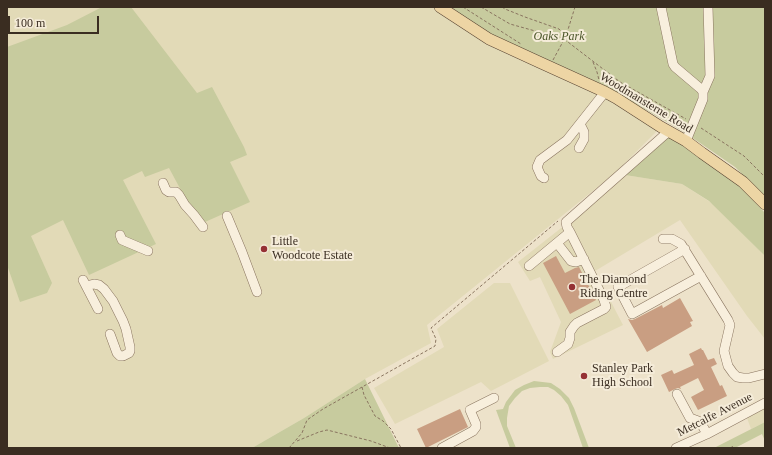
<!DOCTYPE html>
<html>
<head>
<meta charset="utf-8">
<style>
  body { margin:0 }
  #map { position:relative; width:772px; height:455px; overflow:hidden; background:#ede2ca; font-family:"Times New Roman",serif }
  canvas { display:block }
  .frame { position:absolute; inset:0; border:8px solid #3a2d21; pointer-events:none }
  .scale { position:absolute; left:8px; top:16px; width:91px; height:18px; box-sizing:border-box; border:2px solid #3a2d21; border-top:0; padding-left:5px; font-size:12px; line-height:14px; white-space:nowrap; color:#3a2d21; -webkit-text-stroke:3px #f5ecd9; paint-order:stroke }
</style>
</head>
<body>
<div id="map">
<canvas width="772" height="455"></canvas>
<div class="frame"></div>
<div class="scale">100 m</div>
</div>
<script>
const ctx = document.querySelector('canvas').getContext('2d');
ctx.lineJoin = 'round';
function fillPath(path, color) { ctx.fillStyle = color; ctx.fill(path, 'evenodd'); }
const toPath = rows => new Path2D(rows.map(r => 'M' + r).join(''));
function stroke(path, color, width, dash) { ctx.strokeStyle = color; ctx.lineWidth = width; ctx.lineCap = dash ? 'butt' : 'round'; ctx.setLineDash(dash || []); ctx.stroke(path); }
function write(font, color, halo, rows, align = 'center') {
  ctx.font = font + ' "Times New Roman",serif'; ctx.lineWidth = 4; ctx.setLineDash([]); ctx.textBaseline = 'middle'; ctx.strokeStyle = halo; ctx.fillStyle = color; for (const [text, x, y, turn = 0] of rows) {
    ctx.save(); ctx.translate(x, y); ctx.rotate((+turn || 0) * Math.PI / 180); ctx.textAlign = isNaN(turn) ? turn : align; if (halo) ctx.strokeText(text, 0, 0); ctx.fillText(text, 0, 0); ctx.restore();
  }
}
fillPath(toPath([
  [7,7,440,7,612,99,658,130,615,173,427,325,431,343,365,379,304,418,252,448,7,448],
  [625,175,682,184,713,204,765,256,765,339,747,316,680,220,595,271,623,325,553,359,550,352,561,322,540,277,530,281,518,262,570,221],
  [494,283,510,283,549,361,491,391,481,382,395,424,374,388,444,347,437,329],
  [765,407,765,422,751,429,747,418]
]), '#e2dab7');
fillPath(toPath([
  [102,7,131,7,197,93,212,87,244,147,247,155,230,162,250,202,196,226,189,205,169,168,145,177,142,171,123,180,156,244,89,275,63,220,31,236,52,283,47,293,20,302,7,265,7,47,67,25],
  [440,7,765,7,765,197,735,167,684,132,602,84,590,82,489,39],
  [668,135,738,184,765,213,765,256,709,201,682,184,625,175],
  [365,379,399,448,252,448,304,418],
  [534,381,551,383,560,389,569,398,574,408,589,448,583,448,568,405,561,396,554,390,548,387,540,387,530,388,522,391,515,398,509,406,507,418,507,426,516,448,510,448,496,410,503,409,506,402,515,390,524,385],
  [765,422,765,441,762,434,735,448,714,448]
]), '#c7cb9e');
fillPath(toPath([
  [556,256,565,273,575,268,579,267,596,300,570,314,543,263],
  [680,298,693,321,690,322,692,326,647,352,628,319,632,320,635,319,662,305,663,308],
  [701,348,702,350,703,350,708,360,714,358,717,364,711,367,720,386,722,385,727,396,698,410,691,397,704,390,698,378,680,387,681,389,678,388,675,389,669,392,661,375,672,370,674,374,694,365,689,354],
  [460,409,468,427,426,448,417,429]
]), '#c99e82');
const minor = toPath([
  [661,7,673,64,675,67,701,89,703,92,703,99,686,141],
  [703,92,710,76,708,7],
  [579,148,584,139,584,132,580,124],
  [544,178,541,176,537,167,540,160,567,140,605,92],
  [163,183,166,190,169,192,176,192,179,195,185,205,194,215,203,227],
  [227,216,242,252,257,292],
  [120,235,122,240,148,251],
  [663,239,672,239,681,244,728,320,730,325,724,351,728,366,733,373,737,377,743,378,749,378,765,374],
  [557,243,571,261,576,262,584,259],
  [685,249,618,287,632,314,701,276],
  [529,266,570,232,567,227,566,222,669,131],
  [83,280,98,309],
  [86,286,94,284,99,285,104,289,113,301,123,321,126,329,130,347,130,351,129,353,123,356,120,356,117,353,110,334],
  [557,352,568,344,570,338,570,332,574,326,577,323,604,309,606,307,604,300,570,232],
  [677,394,690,418,698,421,701,423,707,434],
  [442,448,473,431,476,427,476,424,470,410,494,398],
  [676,448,707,434,765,403]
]);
const major = toPath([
  [440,7,489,39,539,62,605,92,616,98,661,127,686,141,702,153,743,182,765,204]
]);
stroke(minor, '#89745f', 10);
stroke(major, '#574332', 12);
stroke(toPath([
  [463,7,521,44],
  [481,7,510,24,564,39,620,82,686,119],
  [502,7,505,9,525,17,559,29,566,36],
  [553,60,566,36,575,7],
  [593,62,597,72,599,80],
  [645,107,647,98],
  [701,128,744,156,765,177],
  [362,387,364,395,375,416,383,421,391,429,401,448],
  [297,441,319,432,327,430,371,441,390,448],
  [732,446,733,448],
  [289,448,302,433,307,420,323,409,435,346,436,339,431,328,558,221]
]), '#89745f', 1, [3, 2]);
stroke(minor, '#f8efdd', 9);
stroke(major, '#edd5a4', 11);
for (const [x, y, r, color] of [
  [264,249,4,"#953134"],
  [572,287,4,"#953134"],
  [584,376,4,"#953134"]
]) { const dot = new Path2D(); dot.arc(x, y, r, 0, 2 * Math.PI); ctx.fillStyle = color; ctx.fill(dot); stroke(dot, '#f5ecd9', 1.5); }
write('italic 12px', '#4b5629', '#f5ecd9', [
  ["Oaks Park",559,37]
]);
write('12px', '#3a2d21', '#f5ecd9', [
  ["Woodmansterne Road",646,103,31],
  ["Metcalfe Avenue",715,415,-27]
]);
write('12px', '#3a2d21', '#f5ecd9', [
  ["Little",272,242],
  ["Woodcote Estate",272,256],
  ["The Diamond",580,280],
  ["Riding Centre",580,294],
  ["Stanley Park",592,369],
  ["High School",592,383]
], 'left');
</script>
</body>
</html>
